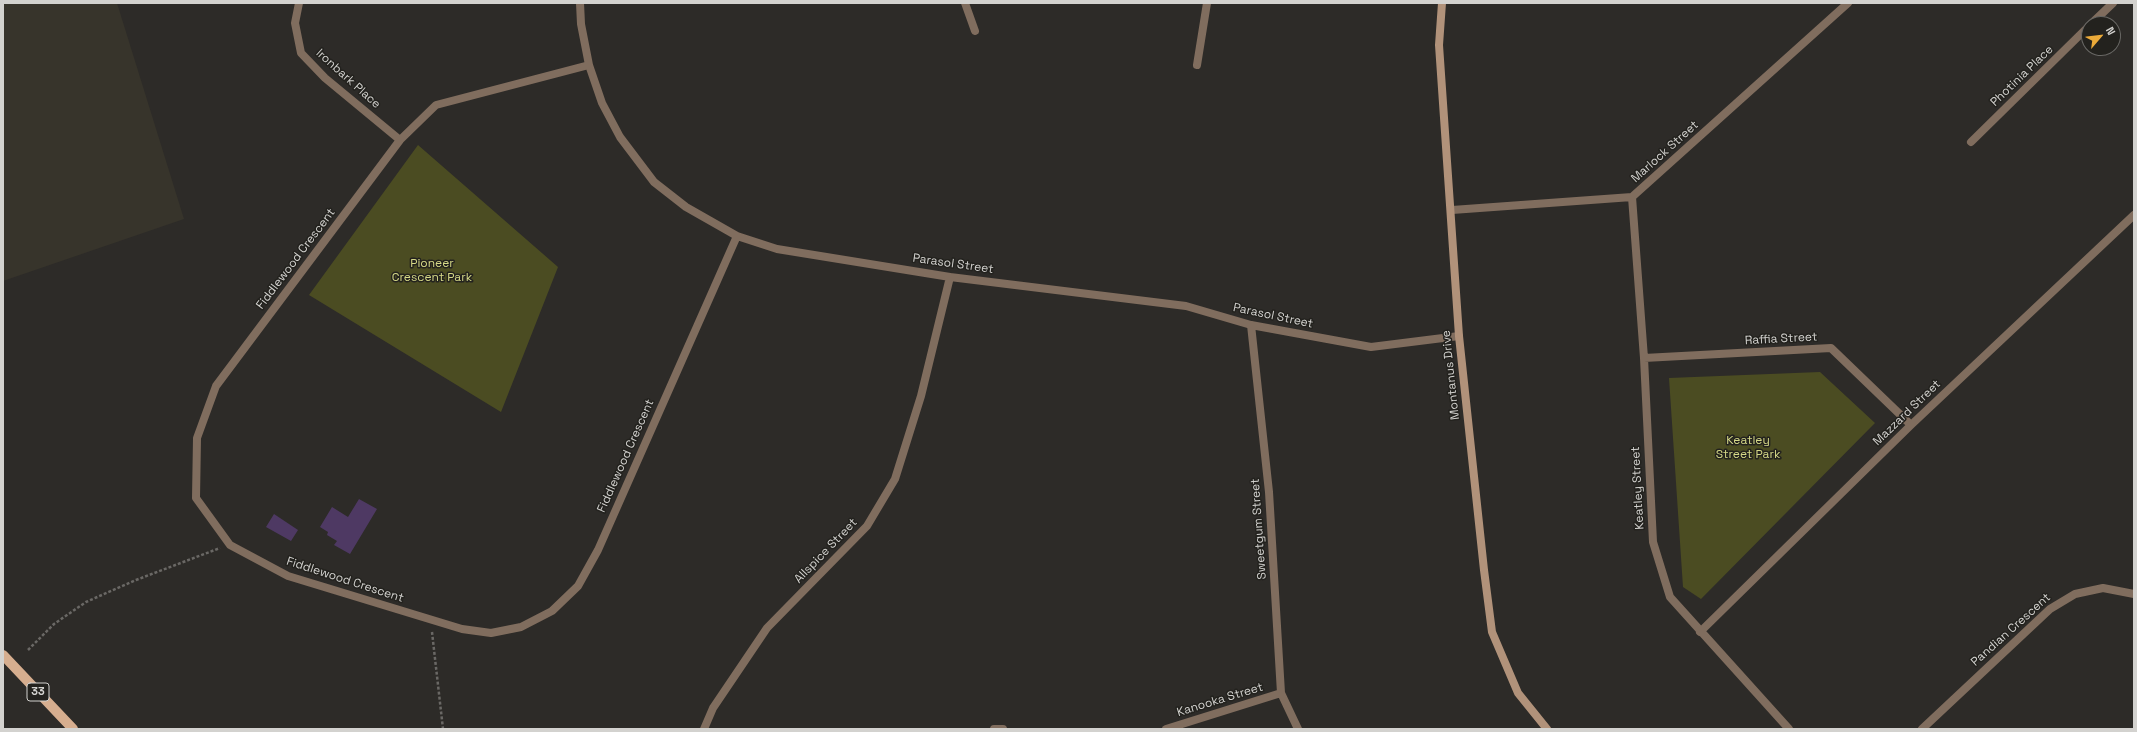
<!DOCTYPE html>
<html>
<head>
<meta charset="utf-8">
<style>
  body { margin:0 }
  #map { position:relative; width:2137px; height:732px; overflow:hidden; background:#2d2b28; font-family:"Space Grotesk",sans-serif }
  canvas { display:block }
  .frame { position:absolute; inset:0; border:4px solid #d3d2cf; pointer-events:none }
  .north { position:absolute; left:2081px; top:16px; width:40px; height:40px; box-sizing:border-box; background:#23221e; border:1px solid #696865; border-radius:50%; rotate:62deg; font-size:11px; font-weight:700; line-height:16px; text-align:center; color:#d3d2cf }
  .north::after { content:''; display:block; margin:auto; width:14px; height:18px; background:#ebaa39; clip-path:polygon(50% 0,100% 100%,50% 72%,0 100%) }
</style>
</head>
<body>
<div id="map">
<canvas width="2137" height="732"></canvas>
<div class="frame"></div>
<div class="north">N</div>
</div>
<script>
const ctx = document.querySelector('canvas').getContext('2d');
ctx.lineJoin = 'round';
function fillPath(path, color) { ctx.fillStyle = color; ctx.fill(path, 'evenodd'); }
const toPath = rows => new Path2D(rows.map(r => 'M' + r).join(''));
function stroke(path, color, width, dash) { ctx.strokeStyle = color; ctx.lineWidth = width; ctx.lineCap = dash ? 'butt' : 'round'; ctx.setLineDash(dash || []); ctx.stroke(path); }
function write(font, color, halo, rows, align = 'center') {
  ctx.font = font + ' "Space Grotesk",sans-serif'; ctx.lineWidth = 3; ctx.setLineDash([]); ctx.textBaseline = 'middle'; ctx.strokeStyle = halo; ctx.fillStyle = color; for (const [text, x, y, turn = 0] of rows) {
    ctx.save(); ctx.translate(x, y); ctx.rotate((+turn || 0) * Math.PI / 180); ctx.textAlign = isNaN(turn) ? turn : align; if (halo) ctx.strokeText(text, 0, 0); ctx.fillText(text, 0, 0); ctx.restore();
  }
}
fillPath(toPath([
  [3,3,117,3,184,219,3,281]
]), '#37342b');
fillPath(toPath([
  [418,145,558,267,501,412,309,295],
  [1820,372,1875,423,1701,599,1683,587,1669,378]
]), '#4b4c22');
fillPath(toPath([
  [359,499,377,509,350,554,334,545,337,541,327,535,328,532,320,527,332,507,348,517],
  [274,514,298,530,291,541,266,527]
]), '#4e3963');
stroke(toPath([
  [432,632,443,729],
  [28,650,54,624,86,602,136,580,220,548]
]), '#6a6865', 2.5, [3, 2]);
stroke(toPath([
  [299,3,295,23,301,53,325,78,400,140],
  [580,3,581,24,589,65,602,103,620,137,654,182,686,207,737,236,777,249,950,277,1186,306,1251,325,1371,347,1459,336],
  [965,3,975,31],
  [2091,24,2113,3],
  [589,65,436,105,400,140,216,386,197,438,196,498,230,545,288,576,462,629,491,633,521,627,552,611,578,586,598,550,737,236],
  [1197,65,1207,3],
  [1971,142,2089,26],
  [1632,197,1644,358,1653,542,1670,597,1789,729],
  [1452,210,1632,197,1848,3],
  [1251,325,1269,492,1281,693,1298,729],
  [1644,358,1831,348,1911,425],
  [1700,632,1911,425,2134,215],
  [704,729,713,708,767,628,867,526,895,479,921,396,950,277],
  [994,729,1003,729],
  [1166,729,1281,693],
  [1922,729,2050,609,2075,594,2103,588,2134,594]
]), '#806d5e', 8);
stroke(toPath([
  [1442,3,1439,45,1459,336,1484,570,1492,632,1518,693,1547,729]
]), '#b1927a', 8);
stroke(toPath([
  [3,655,73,729]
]), '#d6ae8f', 10);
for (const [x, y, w] of [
  [38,692,22]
]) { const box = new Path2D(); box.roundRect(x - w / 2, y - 9, w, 18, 3); ctx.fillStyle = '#23221e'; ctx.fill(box); stroke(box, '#d3d2cf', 1); }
write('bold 11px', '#d3d2cf', null, [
  ["33",38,692]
]);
write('12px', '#d3d2cf', '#23221e', [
  ["Photinia Place",2022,76,-44],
  ["Ironbark Place",348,79,42],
  ["Marlock Street",1665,152,-42],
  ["Fiddlewood Crescent",296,259,-53],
  ["Parasol Street",953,264,8],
  ["Parasol Street",1273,316,12],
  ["Raffia Street",1781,339,-3],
  ["Montanus Drive",1451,375,-96],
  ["Mazzard Street",1907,413,-44],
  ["Fiddlewood Crescent",626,456,-66],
  ["Keatley Street",1638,488,-93],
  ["Sweetgum Street",1259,529,-94],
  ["Allspice Street",826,551,-46],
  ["Fiddlewood Crescent",345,580,18],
  ["Pandian Crescent",2011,630,-42],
  ["Kanooka Street",1220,700,-17]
]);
write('12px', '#d6d987', '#23221e', [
  ["Pioneer",432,264],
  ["Crescent Park",432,278],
  ["Keatley",1748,441],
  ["Street Park",1748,455]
]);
</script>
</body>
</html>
